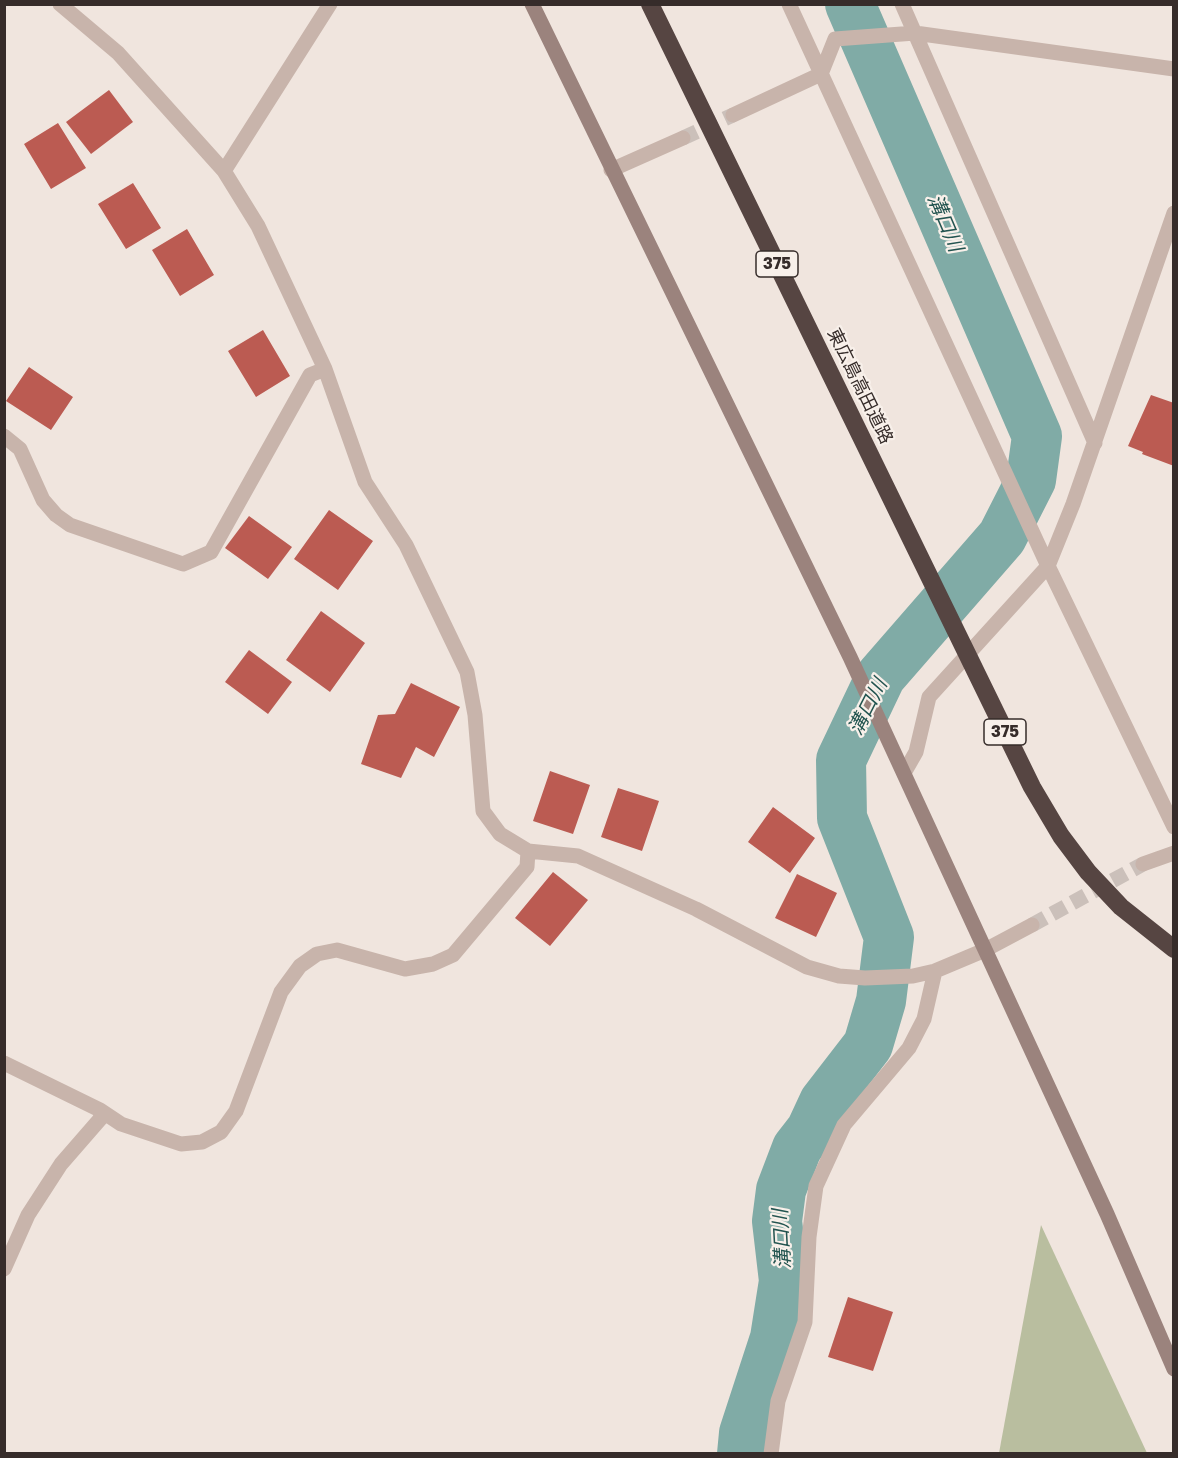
<!DOCTYPE html>
<html>
<head>
<meta charset="utf-8">
<style>
  body { margin:0 }
  #map { position:relative; width:1178px; height:1458px; overflow:hidden; background:#f0e5de; font-family:"Golos Text",sans-serif }
  canvas { display:block }
  .frame { position:absolute; inset:0; border:6px solid #362c2a; pointer-events:none }
</style>
</head>
<body>
<div id="map">
<canvas width="1178" height="1458"></canvas>
<div class="frame"></div>
</div>
<script>
const ctx = document.querySelector('canvas').getContext('2d');
ctx.lineJoin = 'round';
function fillPath(path, color) { ctx.fillStyle = color; ctx.fill(path, 'evenodd'); }
const toPath = rows => new Path2D(rows.map(r => 'M' + r).join(''));
function stroke(path, color, width, dash) { ctx.strokeStyle = color; ctx.lineWidth = width; ctx.lineCap = dash ? 'butt' : 'round'; ctx.setLineDash(dash || []); ctx.stroke(path); }
function write(font, color, halo, rows, align = 'center') {
  ctx.font = font + ' "Golos Text","Noto Sans JP",sans-serif'; ctx.lineWidth = 4.5; ctx.setLineDash([]); ctx.textBaseline = 'middle'; ctx.strokeStyle = halo; ctx.fillStyle = color; for (const [text, x, y, turn = 0] of rows) {
    ctx.save(); ctx.translate(x, y); ctx.rotate((+turn || 0) * Math.PI / 180); ctx.textAlign = isNaN(turn) ? turn : align; if (halo) ctx.strokeText(text, 0, 0); ctx.fillText(text, 0, 0); ctx.restore();
  }
}
fillPath(toPath([
  [1041,1225,1147,1453,999,1453]
]), '#b9be9f');
stroke(toPath([
  [742,1454,744,1433,775,1338,784,1281,777,1221,781,1190,797,1148,811,1130,824,1102,868,1045,881,1001,889,937,842,818,841,760,881,676,1002,537,1031,480,1037,436,850,4]
]), '#80aba6', 50);
fillPath(toPath([
  [109,90,133,122,91,154,66,122],
  [58,123,86,168,51,189,24,144],
  [133,183,161,228,126,249,98,204],
  [187,229,214,275,180,296,152,250],
  [263,330,290,376,256,397,228,351],
  [29,367,73,397,51,430,6,401],
  [1151,395,1174,403,1174,466,1142,454,1143,452,1128,446],
  [329,510,373,541,338,590,294,559],
  [249,516,292,547,268,579,225,548],
  [321,611,365,643,330,692,286,660],
  [249,650,292,682,268,714,225,682],
  [411,683,460,707,434,757,416,747,401,778,361,764,378,715,395,714],
  [550,771,590,785,573,834,533,821],
  [618,788,659,801,642,851,601,837],
  [773,807,815,838,790,873,748,842],
  [553,872,588,900,550,946,515,918],
  [797,874,837,893,816,937,775,918],
  [848,1297,893,1312,873,1371,828,1357]
]), '#bb5b52');
stroke(toPath([
  [683,138,733,115],
  [1032,925,1143,864]
]), '#cbc0ba', 15, [15, 8]);
stroke(toPath([
  [60,4,118,53,224,171,258,226,325,369,365,482,406,545,467,672,475,715,483,811,500,834,528,851,578,856,696,909,807,967,839,976,865,978,913,976,935,971,985,950,1032,925],
  [789,4,1048,566,1174,827],
  [902,4,1095,443],
  [733,115,821,74,835,39,915,33,1174,69],
  [611,170,683,138],
  [224,171,330,4],
  [4,436,20,449,43,500,56,515,70,525,183,564,211,552,310,375,325,369],
  [904,773,916,752,929,697,1048,566,1073,504,1174,213],
  [1143,864,1174,853],
  [4,1063,100,1110,121,1124,181,1144,202,1142,221,1132,236,1111,281,992,300,966,317,954,337,950,405,969,433,964,453,955,527,867,528,851],
  [4,1269,28,1215,61,1164,101,1118,100,1110],
  [771,1454,778,1401,805,1322,809,1237,816,1186,844,1125,909,1048,924,1019,935,971]
]), '#c8b4ab', 15);
stroke(toPath([
  [532,4,850,657,1107,1214,1174,1369]
]), '#9b837d', 15);
stroke(toPath([
  [650,4,1032,787,1061,836,1088,872,1121,907,1174,949]
]), '#564542', 18);
for (const [x, y, w] of [
  [777,264,42],
  [1005,732,42]
]) { const box = new Path2D(); box.roundRect(x - w / 2, y - 13, w, 26, 4.5); ctx.fillStyle = '#f8f0ea'; ctx.fill(box); stroke(box, '#362c2a', 1.5); }
write('bold 16px', '#362c2a', null, [
  ["375",777,264],
  ["375",1005,732]
]);
write('18px', '#362c2a', '#f8f0ea', [
  ["東広島高田道路",860,386,64]
]);
write('italic 20px', '#235450', '#f8f0ea', [
  ["溝口川",945,223,67],
  ["溝口川",868,707,-63],
  ["溝口川",782,1239,-93]
]);
</script>
</body>
</html>
